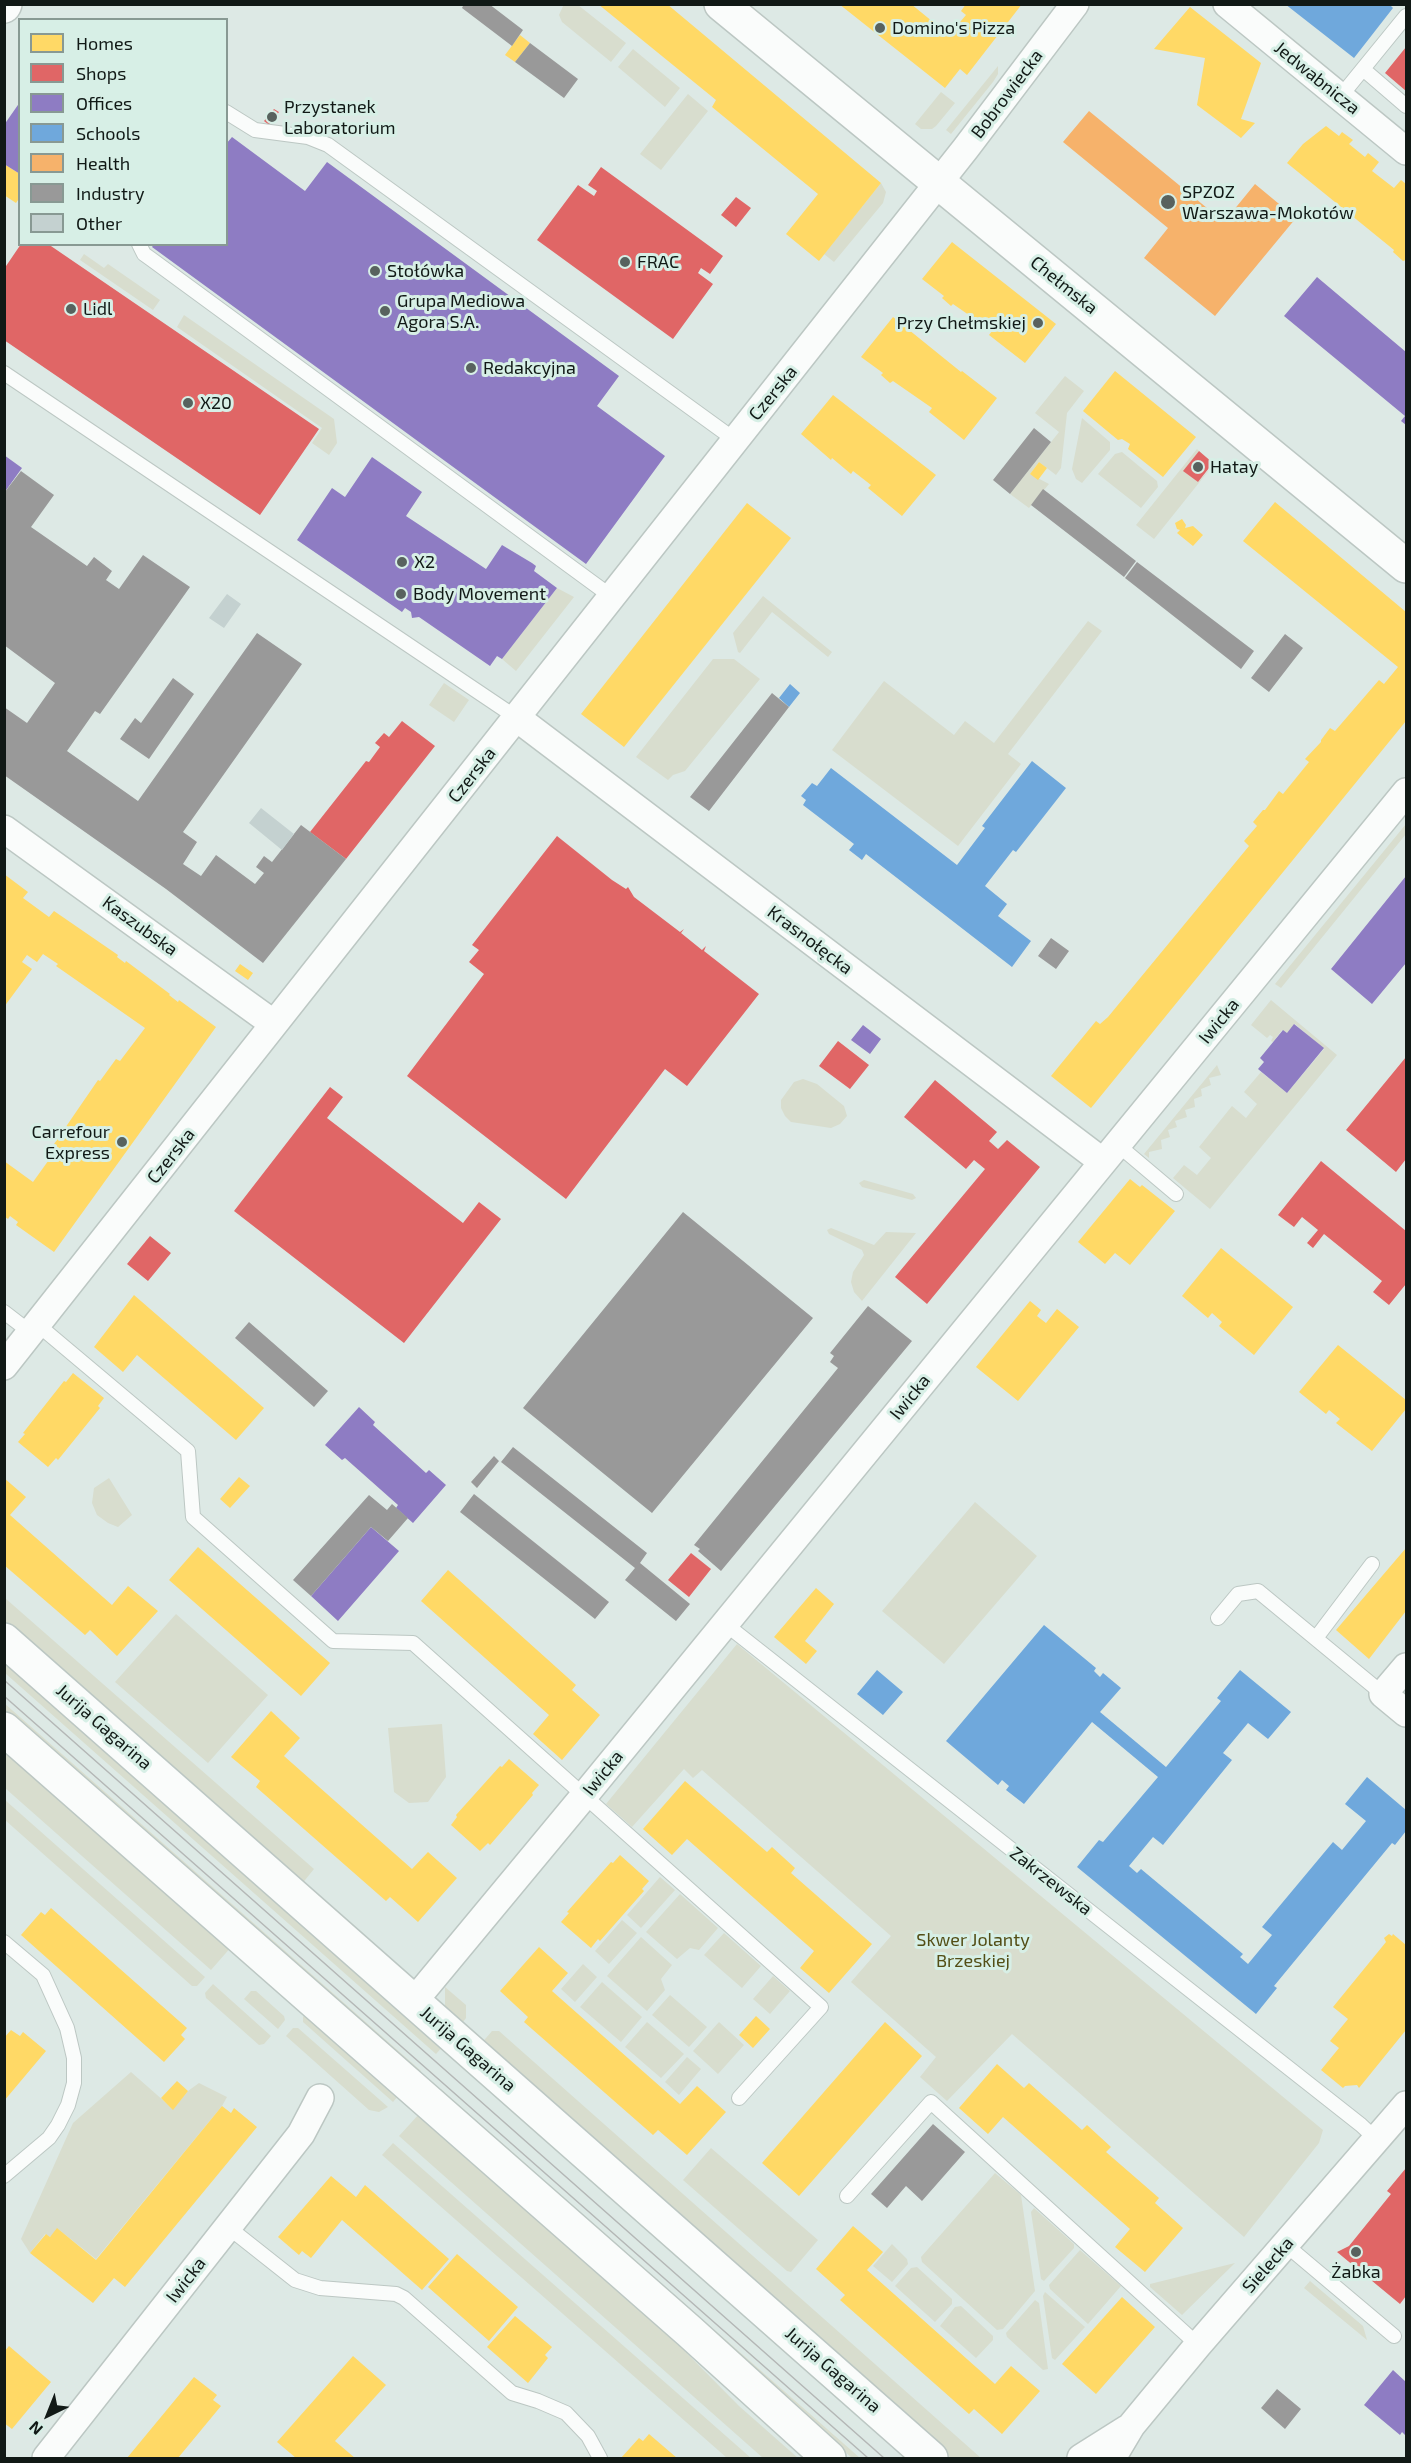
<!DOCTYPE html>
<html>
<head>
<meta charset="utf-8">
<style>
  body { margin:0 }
  #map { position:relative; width:1411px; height:2463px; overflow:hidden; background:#dde9e5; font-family:"Exo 2",sans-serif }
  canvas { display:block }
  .frame { position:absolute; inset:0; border:6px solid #111916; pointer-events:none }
  .legend { position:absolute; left:18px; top:18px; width:210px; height:228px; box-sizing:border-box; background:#d7efe6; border:2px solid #889993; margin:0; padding:8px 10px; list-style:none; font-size:18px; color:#111916 }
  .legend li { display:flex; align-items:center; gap:12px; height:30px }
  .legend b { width:30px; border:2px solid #889993 }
  .north { position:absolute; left:18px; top:2385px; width:60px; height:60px; -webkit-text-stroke:4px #d7efe6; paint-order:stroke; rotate:223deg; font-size:16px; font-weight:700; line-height:24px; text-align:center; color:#111916 }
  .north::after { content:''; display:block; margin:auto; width:21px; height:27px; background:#111916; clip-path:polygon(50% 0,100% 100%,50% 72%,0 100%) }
</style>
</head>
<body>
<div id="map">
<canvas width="1411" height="2463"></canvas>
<div class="frame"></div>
<ul class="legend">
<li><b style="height:16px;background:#ffd966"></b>Homes</li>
<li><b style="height:16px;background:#e06666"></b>Shops</li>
<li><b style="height:16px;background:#8e7cc3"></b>Offices</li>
<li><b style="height:16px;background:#6fa8dc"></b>Schools</li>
<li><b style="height:16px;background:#f6b26b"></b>Health</li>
<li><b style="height:16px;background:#999"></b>Industry</li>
<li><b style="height:16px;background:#c4d1d0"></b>Other</li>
</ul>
<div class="north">N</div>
</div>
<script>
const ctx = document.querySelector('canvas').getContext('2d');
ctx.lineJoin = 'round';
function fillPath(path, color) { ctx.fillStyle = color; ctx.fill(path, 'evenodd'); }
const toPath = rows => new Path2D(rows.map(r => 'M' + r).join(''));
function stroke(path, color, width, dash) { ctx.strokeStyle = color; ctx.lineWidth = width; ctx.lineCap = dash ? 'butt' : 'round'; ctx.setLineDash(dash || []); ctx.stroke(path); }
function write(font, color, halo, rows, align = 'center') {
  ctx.font = font + ' "Exo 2",sans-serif'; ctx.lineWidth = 6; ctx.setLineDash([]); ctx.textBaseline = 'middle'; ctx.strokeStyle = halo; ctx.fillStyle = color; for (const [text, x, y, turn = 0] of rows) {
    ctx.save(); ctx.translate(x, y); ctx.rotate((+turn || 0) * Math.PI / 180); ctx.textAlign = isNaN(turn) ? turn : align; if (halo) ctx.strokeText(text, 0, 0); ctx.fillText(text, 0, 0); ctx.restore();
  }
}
fillPath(toPath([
  [564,4,578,5,626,43,611,62,562,22,559,15],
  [633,49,680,88,665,107,618,67],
  [998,66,998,74,993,82,951,134,946,130],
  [941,92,955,103,936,126,932,129,921,129,915,124],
  [688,94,708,111,661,170,640,154],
  [881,183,886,192,883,203,834,262,824,254],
  [84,254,104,268,108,264,160,300,153,310,80,260],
  [184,315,334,419,337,443,329,455,312,443,322,428,177,327],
  [1065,376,1084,391,1067,413,1061,468,1056,475,1039,462,1030,474,1049,484,1029,508,1010,494,1059,432,1035,413],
  [1082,418,1110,442,1110,450,1082,483,1076,479,1072,469],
  [1197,449,1199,451,1184,471,1198,482,1214,464,1154,539,1136,525],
  [1122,452,1157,481,1158,487,1141,508,1098,474,1115,454],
  [557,588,574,597,516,671,502,659],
  [763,596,832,652,828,657,772,612,740,653,738,652,733,633],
  [1088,621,1102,631,1008,754,1021,764,958,846,832,750,884,681,954,735,965,721,994,743],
  [713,659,734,659,760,679,685,771,673,775,668,780,636,757],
  [444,683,469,700,454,722,429,705],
  [1406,824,1406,834,1281,988,1275,984],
  [1271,1000,1337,1055,1210,1209,1173,1178,1184,1165,1197,1175,1211,1158,1199,1147,1232,1106,1246,1118,1257,1104,1244,1092,1261,1072,1287,1093,1324,1049,1295,1024,1287,1033,1282,1030,1273,1042,1271,1041,1273,1037,1270,1035,1267,1038,1251,1025],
  [1217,1065,1221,1075,1209,1078,1211,1085,1201,1089,1202,1096,1194,1099,1195,1107,1185,1110,1187,1117,1175,1121,1177,1127,1168,1130,1170,1137,1161,1140,1162,1149,1149,1152,1149,1158,1144,1154],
  [803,1079,817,1084,844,1106,847,1116,840,1124,831,1128,791,1122,785,1116,781,1108,781,1100,794,1082],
  [864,1180,913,1194,916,1198,912,1200,862,1187,859,1183],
  [831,1228,874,1245,886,1232,916,1233,862,1301,854,1292,851,1282,853,1272,864,1255,862,1250,829,1234,827,1230],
  [109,1478,132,1515,118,1527,108,1523,97,1515,92,1503,94,1488],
  [975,1502,1037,1556,944,1664,882,1611],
  [5,1598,314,1869,301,1885,5,1626],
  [176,1614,268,1695,208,1763,115,1682],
  [737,1644,1323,2130,1319,2143,1244,2237,1012,2034,947,2101,920,2077,936,2057,851,1982,891,1936,702,1770,693,1778,684,1769,632,1827,606,1804],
  [5,1658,444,2045,436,2054,5,1673],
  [4,1703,420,2070,421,2071,417,2075,5,1712],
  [442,1724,446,1777,428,1802,409,1803,394,1792,388,1728],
  [5,1746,232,1946,211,1970,5,1788],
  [5,1800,205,1977,197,1986,192,1986,5,1820],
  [660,1877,675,1890,641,1928,627,1915],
  [680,1894,718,1928,699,1950,690,1948,677,1959,646,1932],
  [622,1920,637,1933,609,1964,595,1951],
  [724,1933,761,1966,742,1988,704,1955],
  [641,1937,672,1965,661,1979,665,1990,647,2011,607,1976],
  [583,1964,597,1977,575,2002,561,1989],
  [773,1976,790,1991,770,2014,753,1999],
  [602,1982,642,2017,621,2042,580,2007],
  [213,1984,271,2036,264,2044,259,2045,206,1998,205,1993],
  [445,1987,466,2005,466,2018,460,2026,445,2008],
  [251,1991,256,1991,284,2016,285,2020,278,2029,244,1999],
  [670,1995,707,2027,689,2047,652,2015],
  [306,2013,399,2095,393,2102,303,2022,303,2017],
  [647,2022,684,2054,661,2078,625,2047],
  [719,2022,744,2045,718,2074,693,2051],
  [293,2028,298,2028,388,2107,379,2112,369,2110,286,2036],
  [492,2031,499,2031,981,2458,951,2458,480,2045],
  [687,2057,701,2069,679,2095,665,2082],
  [131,2072,173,2109,188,2091,199,2083,227,2097,222,2106,96,2259,58,2229,50,2237,45,2234,30,2253,21,2239,73,2123],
  [441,2089,442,2090,860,2458,852,2458,437,2093],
  [420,2113,651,2317,739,2406,798,2458,763,2458,399,2136],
  [393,2143,751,2458,727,2458,382,2155],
  [711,2148,818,2240,791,2272,787,2271,683,2180],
  [995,2173,1021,2195,1035,2291,1003,2329,997,2330,922,2262,921,2257],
  [1034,2208,1074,2244,1074,2248,1044,2281,1041,2279,1031,2212],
  [892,2244,907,2259,908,2264,892,2282,873,2266],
  [1080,2250,1121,2286,1088,2324,1050,2289,1049,2285],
  [1235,2263,1182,2315,1150,2287,1150,2284],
  [917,2267,952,2299,952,2304,935,2322,895,2286,911,2268],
  [1310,2281,1363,2326,1367,2340,1304,2288],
  [1045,2292,1085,2327,1055,2360,1052,2358,1043,2296],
  [1035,2300,1039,2303,1048,2369,1043,2370,1007,2337,1006,2333],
  [961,2306,993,2336,993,2340,976,2358,940,2326,955,2307]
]), '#d8ddce');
fillPath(toPath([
  [598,4,667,4,881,183,819,261,786,234,818,194,712,107,716,100],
  [839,4,911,4,949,35,966,15,961,11,966,4,1022,4,967,75,960,69,945,88],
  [1190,7,1261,63,1241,119,1255,123,1241,138,1197,105,1205,58,1154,49],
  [520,35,530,43,515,62,505,55],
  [1326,126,1339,136,1342,132,1353,140,1349,144,1365,157,1368,153,1379,162,1372,171,1394,188,1401,180,1406,184,1406,260,1403,261,1393,252,1394,250,1287,163,1303,144],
  [4,164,20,174,20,197,16,203,4,195],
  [952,242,1056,324,1025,363,989,335,992,331,953,304,951,306,942,298,944,296,922,279],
  [893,317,961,372,962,371,997,398,964,440,929,412,932,408,893,381,890,383,881,375,883,373,861,357],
  [1115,371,1196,437,1163,477,1128,449,1130,444,1122,439,1118,440,1083,411],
  [833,395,936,475,902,516,868,488,871,485,853,471,851,474,832,458,831,460,801,434],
  [1039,462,1047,468,1038,480,1030,474],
  [1275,502,1406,612,1406,721,1091,1108,1051,1076,1096,1021,1100,1024,1108,1017,1249,846,1244,841,1257,826,1253,822,1263,810,1265,810,1279,791,1283,794,1309,762,1305,759,1321,742,1321,740,1330,728,1335,731,1379,680,1384,684,1398,667,1243,541],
  [747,503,791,538,624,747,581,714],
  [1182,519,1186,525,1185,528,1193,526,1203,535,1193,546,1177,533,1180,530,1177,529,1175,523],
  [4,874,28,892,23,898,49,917,54,911,118,955,117,957,125,963,126,961,170,994,169,995,178,1002,179,1000,216,1027,54,1252,16,1225,18,1222,10,1216,8,1219,4,1216,4,1161,33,1182,56,1150,52,1147,98,1080,100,1081,116,1059,120,1061,145,1028,56,966,58,964,43,954,37,962,27,955,22,962,32,969,4,1007],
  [240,964,253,973,248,980,235,971],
  [1130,1179,1140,1187,1142,1185,1175,1211,1130,1265,1115,1253,1105,1264,1078,1242],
  [1221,1248,1293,1307,1254,1355,1219,1326,1222,1322,1212,1313,1208,1318,1182,1296],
  [134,1295,264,1408,236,1440,137,1355,123,1372,94,1347],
  [1030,1301,1041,1310,1037,1316,1046,1323,1057,1309,1079,1327,1018,1401,976,1367],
  [1338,1345,1406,1400,1406,1409,1372,1451,1336,1423,1340,1419,1329,1410,1326,1414,1299,1392],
  [73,1373,104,1398,98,1406,100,1408,58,1460,56,1458,48,1467,18,1442,25,1434,23,1433,64,1381,66,1382],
  [239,1477,250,1486,230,1508,220,1499],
  [4,1478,26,1497,10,1515,112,1605,128,1586,158,1611,117,1656,90,1630,85,1635,4,1565],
  [198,1547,330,1663,301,1696,169,1580],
  [1406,1548,1406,1611,1369,1659,1336,1630],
  [448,1570,576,1685,572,1690,600,1715,562,1760,533,1734,549,1715,421,1601],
  [816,1588,834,1604,805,1641,817,1651,806,1664,774,1637],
  [271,1711,300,1738,284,1756,412,1869,428,1852,457,1878,418,1922,390,1897,386,1901,256,1787,260,1781,231,1757],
  [509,1759,539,1785,532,1793,533,1795,490,1845,488,1843,480,1851,451,1825,457,1817,456,1815,500,1766,502,1767],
  [685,1781,767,1852,772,1847,795,1868,791,1873,872,1944,829,1993,800,1968,814,1951,687,1839,672,1855,643,1829],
  [620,1855,649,1881,642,1889,644,1891,600,1941,598,1939,591,1948,561,1922,569,1913,567,1912,611,1862,613,1863],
  [51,1908,187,2028,181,2035,185,2039,164,2062,21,1935,41,1912,45,1915],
  [1389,1934,1392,1936,1393,1934,1406,1945,1406,2030,1359,2088,1357,2085,1345,2086,1343,2088,1321,2070,1339,2048,1330,2041,1348,2019,1333,2007,1386,1942,1384,1938],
  [539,1947,568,1973,552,1991,680,2104,697,2086,726,2112,687,2155,658,2130,653,2135,524,2022,528,2017,500,1991],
  [756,2016,770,2029,753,2048,739,2035],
  [885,2022,922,2056,799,2196,762,2163],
  [11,2030,20,2036,23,2032,46,2051,4,2101,4,2038],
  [997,2064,1024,2088,1029,2083,1082,2130,1087,2125,1111,2147,1106,2152,1159,2198,1155,2203,1183,2228,1145,2272,1115,2247,1130,2229,1003,2117,988,2134,959,2108],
  [177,2081,188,2091,173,2110,161,2098],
  [222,2106,231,2113,234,2108,257,2127,125,2287,114,2278,93,2303,30,2253,46,2234,50,2237,57,2228,96,2260],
  [331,2176,356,2197,365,2185,449,2259,422,2290,342,2220,311,2258,302,2251,299,2255,278,2237],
  [853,2226,883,2252,867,2270,995,2384,1011,2366,1040,2391,1002,2434,974,2409,969,2414,840,2300,845,2295,816,2269],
  [457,2254,518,2307,489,2341,428,2287],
  [1122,2297,1155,2327,1096,2394,1062,2364],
  [515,2316,552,2347,545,2355,548,2358,528,2383,487,2347],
  [9,2346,51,2382,12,2429,4,2423,4,2352],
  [353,2356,386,2385,335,2441,355,2458,296,2458,277,2442],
  [194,2377,217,2395,213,2400,221,2406,178,2458,127,2458],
  [649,2434,677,2458,621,2458,639,2438,643,2441]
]), '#ffd966');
fillPath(toPath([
  [1406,47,1406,91,1385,73],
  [274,109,279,112,269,125,264,121],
  [601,167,723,256,710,274,701,268,698,273,713,284,673,339,537,240,578,185,594,196,597,191,588,185],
  [736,197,751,208,736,227,721,215],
  [21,244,48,244,319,429,260,515,4,340,4,269],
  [1199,451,1213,463,1198,482,1183,471],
  [402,721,435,746,346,859,310,832,366,761,369,762,380,747,375,743,384,733,389,737],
  [557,836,612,880,626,889,628,887,634,897,680,932,684,929,681,933,702,950,706,946,704,951,759,994,687,1086,665,1069,566,1199,407,1076,484,974,469,962,479,950,472,945],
  [838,1041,869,1065,850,1089,819,1066],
  [1406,1057,1406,1159,1396,1172,1346,1130],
  [935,1080,997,1132,989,1141,998,1149,1007,1140,1040,1167,927,1304,895,1277,985,1169,974,1160,966,1169,904,1117],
  [330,1087,343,1097,327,1118,463,1223,479,1202,501,1219,404,1343,234,1211],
  [1321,1161,1406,1231,1406,1284,1389,1305,1373,1292,1382,1281,1324,1234,1313,1248,1307,1243,1318,1230,1302,1217,1294,1227,1278,1215],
  [150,1236,171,1253,148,1281,127,1264],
  [691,1553,711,1569,689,1597,668,1580],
  [1406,2168,1406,2296,1400,2304,1337,2252,1349,2246,1391,2194,1387,2191]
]), '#e06666');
fillPath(toPath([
  [20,102,20,174,4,164,4,125],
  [232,137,305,191,327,162,619,376,597,406,665,456,586,564,152,247,154,244,226,244,226,144],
  [1317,277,1406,352,1406,425,1401,421,1405,416,1284,316],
  [4,455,22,468,4,493],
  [372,457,422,492,406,516,486,569,502,545,532,563,536,566,534,571,557,588,502,659,497,656,490,666,419,617,412,618,411,612,405,608,402,612,297,540,332,488,345,497],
  [1406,876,1406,963,1372,1004,1331,969],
  [1294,1024,1324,1048,1287,1093,1258,1069,1264,1062,1260,1058,1283,1030,1287,1033],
  [863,1025,881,1039,870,1054,851,1040],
  [359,1407,375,1422,373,1425,426,1473,429,1470,446,1485,413,1523,396,1508,398,1505,345,1458,342,1460,325,1445],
  [371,1527,399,1551,338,1621,311,1596],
  [1393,2370,1406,2382,1406,2436,1402,2432,1400,2435,1364,2405]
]), '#8e7cc3');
fillPath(toPath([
  [1285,4,1389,4,1393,8,1354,58],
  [790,684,800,693,789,707,779,698],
  [1032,761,1066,788,1016,852,1013,850,985,886,1007,904,998,916,1031,941,1012,967,866,854,862,860,849,850,854,844,803,805,806,800,801,796,812,783,817,786,831,768,957,865,985,828,982,826],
  [1044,1625,1096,1668,1094,1671,1100,1677,1103,1673,1121,1688,1100,1712,1166,1767,1221,1701,1217,1698,1240,1670,1291,1712,1268,1739,1248,1723,1223,1753,1232,1760,1163,1845,1153,1837,1129,1866,1137,1873,1141,1869,1243,1954,1240,1957,1248,1964,1272,1935,1262,1927,1333,1842,1342,1850,1366,1821,1345,1804,1367,1777,1406,1810,1406,1831,1395,1845,1392,1843,1274,1986,1277,1988,1256,2014,1077,1867,1099,1840,1103,1842,1158,1777,1092,1722,1024,1804,1006,1790,1009,1786,1002,1780,998,1785,946,1741],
  [877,1670,903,1692,883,1715,857,1694]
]), '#6fa8dc');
fillPath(toPath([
  [1089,111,1224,222,1255,184,1296,218,1215,316,1144,258,1168,228,1063,142]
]), '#f6b26b');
fillPath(toPath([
  [464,4,489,4,523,30,512,46,462,8],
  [530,43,578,79,564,98,515,62],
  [1034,428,1051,442,1010,494,993,480],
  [21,471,54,495,31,527,87,566,94,557,112,571,106,580,119,589,143,555,190,587,100,714,95,711,67,751,138,801,257,633,302,664,183,832,197,842,183,864,201,876,216,855,255,884,264,873,256,867,264,856,272,862,301,825,346,859,263,963,166,889,4,775,4,707,27,723,55,683,4,645,4,493],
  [1043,489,1136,561,1124,577,1031,505],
  [1137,562,1254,651,1241,669,1125,578],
  [1285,634,1303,648,1269,692,1251,678],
  [173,678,194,694,149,759,120,739,135,718,141,723],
  [772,693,789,707,709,811,690,797],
  [1051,938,1069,951,1056,969,1038,956],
  [683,1212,813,1318,652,1513,523,1408],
  [868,1306,912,1341,721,1571,698,1551,700,1549,694,1545,838,1368,830,1362,834,1356,830,1353],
  [249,1322,328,1391,314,1407,235,1338],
  [513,1447,647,1553,640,1563,690,1604,676,1621,625,1580,635,1568,501,1462],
  [494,1456,499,1461,477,1488,471,1482],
  [474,1494,609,1602,595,1619,460,1512],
  [369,1495,387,1510,392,1504,408,1518,388,1541,371,1527,311,1596,293,1580],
  [933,2124,965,2152,922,2201,906,2186,887,2208,871,2194],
  [1277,2389,1301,2409,1285,2429,1261,2408]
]), '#999');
fillPath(toPath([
  [227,594,241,604,224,628,209,618],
  [261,808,294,834,282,850,249,823]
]), '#c4d1d0');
const service = toPath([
  [1363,69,1406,106],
  [1340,97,1406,16],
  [226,112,255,130,308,137,328,145,735,440],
  [139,244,144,254,151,259,612,597],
  [4,373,517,718],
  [1118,1145,1176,1194],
  [4,1312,30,1332],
  [37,1324,188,1451,193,1517,333,1641,413,1643,821,2007,739,2098],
  [1218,1618,1238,1594,1258,1591,1383,1694],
  [724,1623,1361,2125,1377,2140],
  [1316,1638,1372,1564],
  [4,1942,43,1975,67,2028,74,2058,74,2083,68,2105,58,2125,49,2138,4,2176],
  [847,2196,931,2102,1198,2345],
  [228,2227,295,2280,320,2288,396,2294,404,2298,512,2393,538,2401,566,2413,588,2436,600,2458],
  [1286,2245,1394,2336]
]);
const minor = toPath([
  [1227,4,1406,151],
  [517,718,1103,1162],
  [4,829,274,1024],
  [4,1366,966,148,1075,4],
  [1406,1667,1383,1694,1406,1713],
  [414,2001,584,1796,1406,792],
  [46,2458,301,2134,320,2098],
  [1081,2458,1127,2429],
  [1112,2458,1131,2426,1198,2345,1406,2105]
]);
const tertiary = toPath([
  [721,4,1406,566]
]);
const secondary = toPath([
  [4,1640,931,2458],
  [4,1729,689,2331,829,2458]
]);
const primary = toPath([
  [4,6,5,4]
]);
stroke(service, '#bcc7c3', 16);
stroke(minor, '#bcc7c3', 30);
stroke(tertiary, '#bcc7c3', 36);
stroke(secondary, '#bcc7c3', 36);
stroke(primary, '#bcc7c3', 36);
stroke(service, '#fafcfb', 14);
stroke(minor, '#fafcfb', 27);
stroke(tertiary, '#fafcfb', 33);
stroke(secondary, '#fafcfb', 33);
stroke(primary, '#fafcfb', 33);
stroke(toPath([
  [4,1680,884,2458],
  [4,1696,868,2458]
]), '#b4b7b6', 1.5);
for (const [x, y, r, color] of [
  [880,28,6,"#58625e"],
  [272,117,6,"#58625e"],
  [1168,202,8,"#58625e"],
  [625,262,6,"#58625e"],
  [375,271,6,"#58625e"],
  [71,309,6,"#58625e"],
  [385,311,6,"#58625e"],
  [1038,323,6,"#58625e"],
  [471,368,6,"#58625e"],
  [188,403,6,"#58625e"],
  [1198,467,6,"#58625e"],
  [402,562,6,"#58625e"],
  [401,594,6,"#58625e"],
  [122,1142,6,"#58625e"],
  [1356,2252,6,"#58625e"]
]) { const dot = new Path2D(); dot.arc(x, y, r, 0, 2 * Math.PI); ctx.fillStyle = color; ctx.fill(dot); stroke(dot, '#d7efe6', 2); }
write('18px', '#111916', '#d7efe6', [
  ["Domino's Pizza",892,28],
  ["Przystanek",284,107],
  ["Laboratorium",284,128],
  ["SPZOZ",1182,192],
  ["Warszawa-Mokotów",1182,213],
  ["FRAC",637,262],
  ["Stołówka",387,271],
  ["Grupa Mediowa",397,301],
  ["Agora S.A.",397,322],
  ["Lidl",83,309],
  ["Przy Chełmskiej",1026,323,"right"],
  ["Redakcyjna",483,368],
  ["X20",200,403],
  ["Hatay",1210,467],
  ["X2",414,562],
  ["Body Movement",413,594],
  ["Carrefour",110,1132,"right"],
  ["Express",110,1153,"right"],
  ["Żabka",1356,2272,"center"]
], 'left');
write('18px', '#111916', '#d7efe6', [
  ["Jedwabnicza",1317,78,39],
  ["Bobrowiecka",1007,94,-53],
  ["Chełmska",1064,285,39],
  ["Czerska",773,393,-51],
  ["Czerska",472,775,-52],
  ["Kaszubska",140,926,36],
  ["Krasnołęcka",810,940,37],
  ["Iwicka",1219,1021,-51],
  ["Czerska",171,1156,-52],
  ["Iwicka",910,1397,-51],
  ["Jurija Gagarina",104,1727,41],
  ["Iwicka",603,1773,-51],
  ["Zakrzewska",1051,1881,38],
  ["Jurija Gagarina",468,2049,41],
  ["Sielecka",1268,2265,-49],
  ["Iwicka",186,2280,-52],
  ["Jurija Gagarina",833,2370,41]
]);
write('18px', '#534e16', '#d7efe6', [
  ["Skwer Jolanty",973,1940],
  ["Brzeskiej",973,1961]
]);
</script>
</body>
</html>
